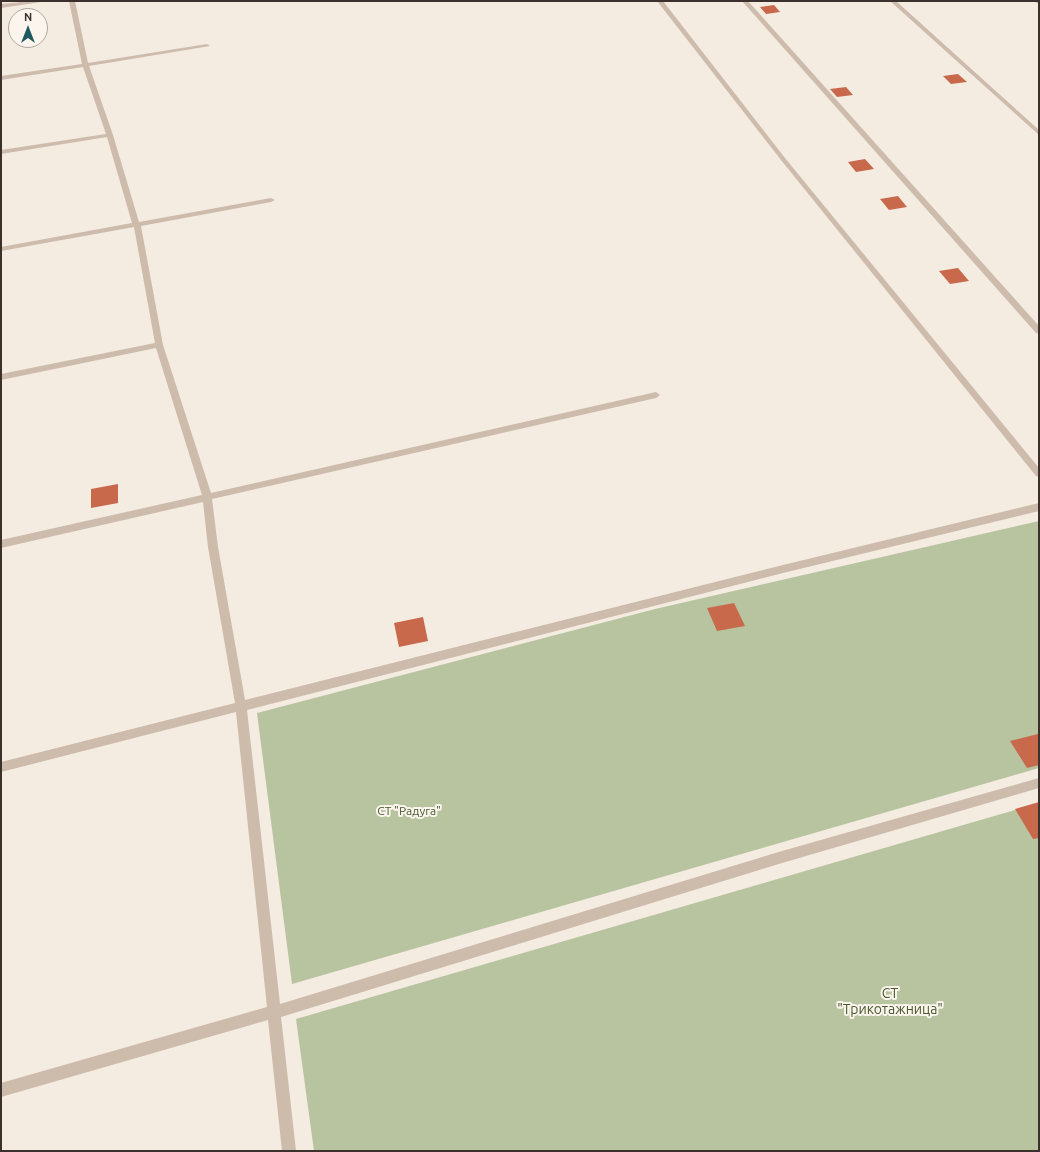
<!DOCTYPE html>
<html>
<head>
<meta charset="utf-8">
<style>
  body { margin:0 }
  #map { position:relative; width:1040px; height:1152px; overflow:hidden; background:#f4ebe1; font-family:Ubuntu,sans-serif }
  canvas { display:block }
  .frame { position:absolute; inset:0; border:2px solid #3b302b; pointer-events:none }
  .north { position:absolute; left:8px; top:8px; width:40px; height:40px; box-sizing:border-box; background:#fbf5ee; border:1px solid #aea6a0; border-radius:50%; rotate:0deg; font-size:11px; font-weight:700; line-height:16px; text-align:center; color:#3b302b }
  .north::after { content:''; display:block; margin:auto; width:14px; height:18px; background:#1f5a5e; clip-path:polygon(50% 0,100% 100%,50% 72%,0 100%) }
</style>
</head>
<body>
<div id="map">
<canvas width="1040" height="1152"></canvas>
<div class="frame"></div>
<div class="north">N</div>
</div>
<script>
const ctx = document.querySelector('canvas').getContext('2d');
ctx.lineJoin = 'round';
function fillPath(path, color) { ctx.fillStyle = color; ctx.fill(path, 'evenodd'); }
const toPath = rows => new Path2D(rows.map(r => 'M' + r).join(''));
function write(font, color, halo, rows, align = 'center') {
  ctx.font = font + ' Ubuntu,sans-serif'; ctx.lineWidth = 4; ctx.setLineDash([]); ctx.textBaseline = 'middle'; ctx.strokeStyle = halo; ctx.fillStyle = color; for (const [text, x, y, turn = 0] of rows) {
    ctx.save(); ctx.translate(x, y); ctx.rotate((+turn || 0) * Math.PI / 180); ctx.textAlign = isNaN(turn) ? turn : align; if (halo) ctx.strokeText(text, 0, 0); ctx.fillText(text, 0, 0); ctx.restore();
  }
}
fillPath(toPath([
  [1039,521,1039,768,292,984,257,713,655,609],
  [1039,803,1039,1151,314,1151,296,1019]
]), '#b8c4a0');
fillPath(toPath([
  [774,5,780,12,766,14,760,7],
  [958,74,967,82,951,84,943,76],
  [846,87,853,95,837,97,830,89],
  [865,159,874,169,856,172,848,162],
  [898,196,907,207,889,210,880,199],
  [958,268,969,281,950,284,939,271],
  [118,484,118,503,91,508,91,489],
  [734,603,745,626,717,631,707,608],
  [423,617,428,641,399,647,394,623],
  [1038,734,1039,765,1027,768,1010,741],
  [1039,802,1039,838,1033,839,1015,809]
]), '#c8694b');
fillPath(toPath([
  [31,1,48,1,1,8,1,4,31,1],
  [69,1,75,1,88,63,207,44,210,46,89,66,113,135,139,222,271,198,275,200,271,202,141,226,163,345,211,493,656,392,660,395,656,398,212,499,218,547,245,700,783,565,1039,503,1039,511,783,573,247,710,280,1004,782,851,1039,778,1039,788,782,863,281,1017,296,1151,282,1151,268,1020,1,1097,1,1083,267,1007,236,712,1,772,1,762,235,703,208,547,203,502,1,548,1,540,202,495,156,348,1,380,1,374,155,343,134,227,1,251,1,247,132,223,107,137,1,154,1,150,106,134,83,67,1,80,1,76,82,64,69,1],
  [657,1,663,1,785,158,1039,468,1039,477,1036,476,781,160,657,1],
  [742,1,748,1,1039,326,1039,334,1036,333,742,1],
  [890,1,896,1,1039,130,1039,135,890,1],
  [1034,1,1039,1,1039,4,1035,2,1034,1]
]), '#cdbbac');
write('12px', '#4a5a2e', '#fbf5ee', [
  ["СТ \"Радуга\"",409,811]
]);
write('14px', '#4a5a2e', '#fbf5ee', [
  ["СТ",890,993],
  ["\"Трикотажница\"",890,1009]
]);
</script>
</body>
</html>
